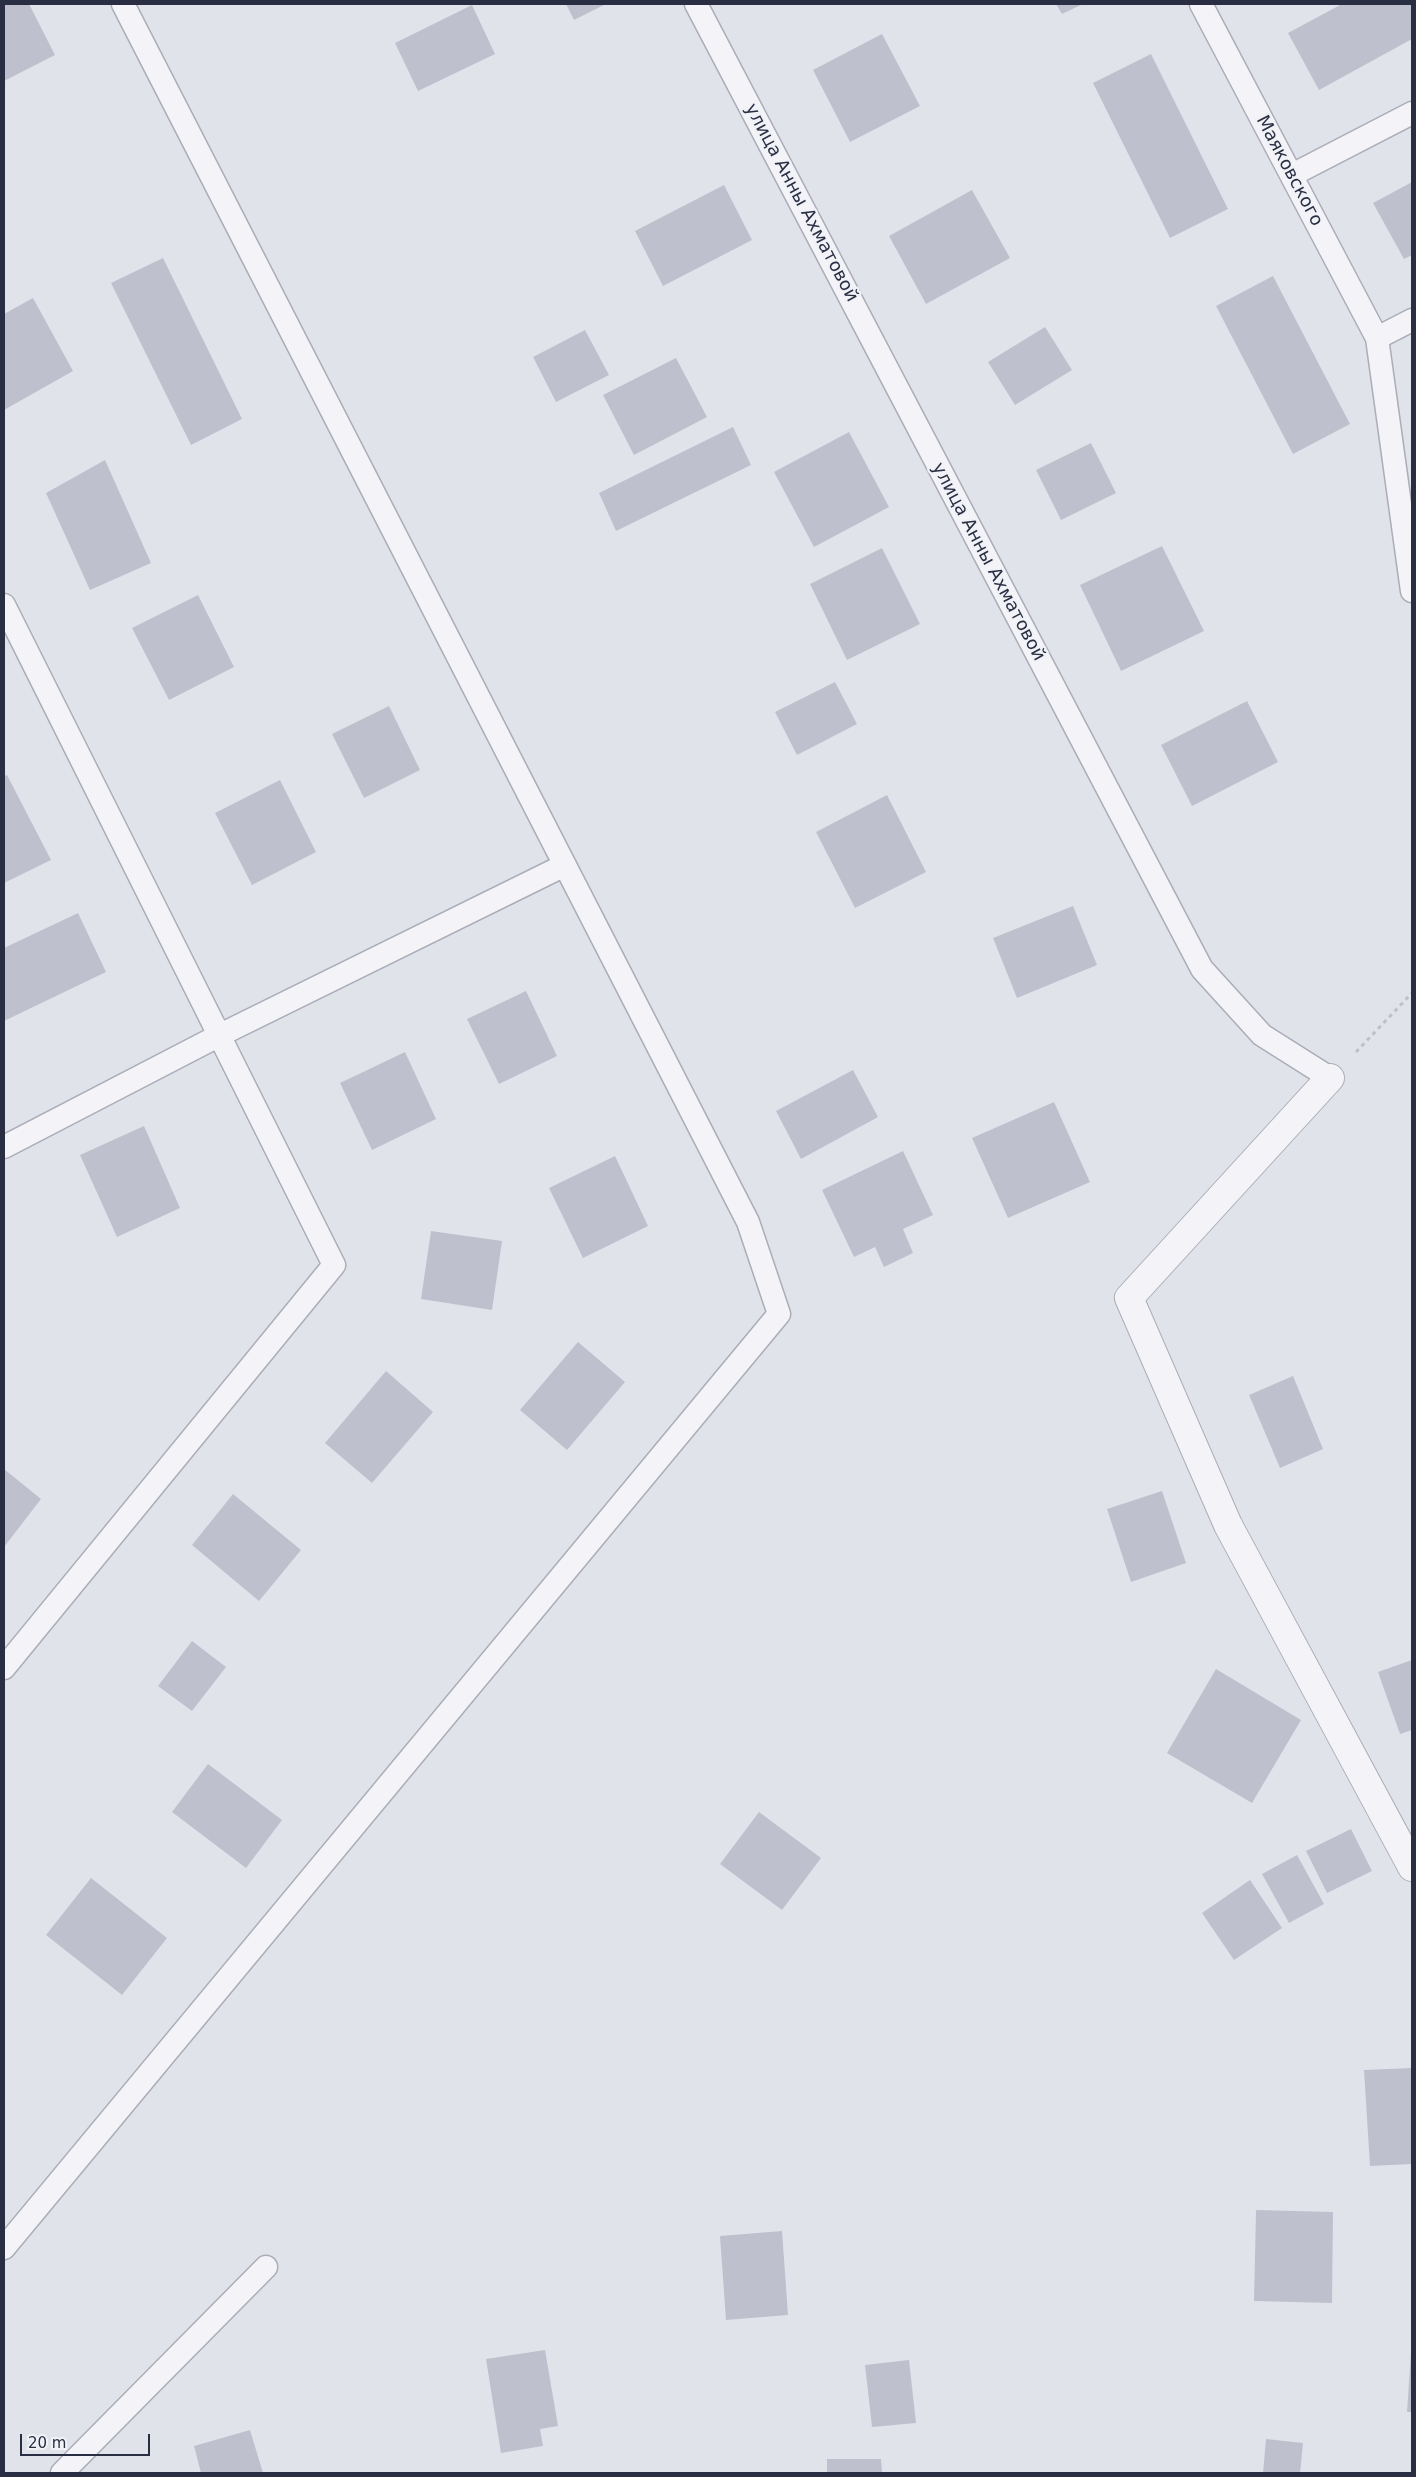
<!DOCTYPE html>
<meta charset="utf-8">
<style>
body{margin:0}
#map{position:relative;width:1416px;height:2477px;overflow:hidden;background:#e1e3ea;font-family:"DejaVu Sans",sans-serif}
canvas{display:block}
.frame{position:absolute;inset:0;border:5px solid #292e42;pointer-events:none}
.scale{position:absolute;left:20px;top:2434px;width:130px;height:22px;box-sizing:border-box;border:2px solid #292e42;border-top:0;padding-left:6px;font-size:15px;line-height:18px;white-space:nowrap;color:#292e42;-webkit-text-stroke:4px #f1f2f7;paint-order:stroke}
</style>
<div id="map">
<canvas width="1416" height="2477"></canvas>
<div class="frame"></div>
<div class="scale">20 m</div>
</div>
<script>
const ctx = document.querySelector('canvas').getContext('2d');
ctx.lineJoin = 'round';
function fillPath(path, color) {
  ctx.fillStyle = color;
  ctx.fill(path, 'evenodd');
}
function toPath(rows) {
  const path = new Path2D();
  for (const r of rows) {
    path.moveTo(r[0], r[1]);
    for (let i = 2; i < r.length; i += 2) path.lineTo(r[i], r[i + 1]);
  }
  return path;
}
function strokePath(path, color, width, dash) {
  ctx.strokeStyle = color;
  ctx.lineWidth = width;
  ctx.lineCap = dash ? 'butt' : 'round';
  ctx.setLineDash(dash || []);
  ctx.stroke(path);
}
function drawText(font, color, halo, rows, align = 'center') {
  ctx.font = font + ' "DejaVu Sans",sans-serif';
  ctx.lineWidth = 4.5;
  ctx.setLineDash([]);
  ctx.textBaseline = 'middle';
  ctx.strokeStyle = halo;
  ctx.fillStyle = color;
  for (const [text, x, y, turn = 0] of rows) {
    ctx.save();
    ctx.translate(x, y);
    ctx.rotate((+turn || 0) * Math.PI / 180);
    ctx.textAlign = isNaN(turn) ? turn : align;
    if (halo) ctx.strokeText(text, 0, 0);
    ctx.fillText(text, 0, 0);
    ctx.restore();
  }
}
fillPath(toPath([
 [4,4,29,4,55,55,4,81],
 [566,4,606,4,574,20],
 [1056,4,1083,4,1062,14],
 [1342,4,1412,4,1412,39,1319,90,1288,33],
 [472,5,495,54,418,91,395,43],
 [882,34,920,106,850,142,813,70],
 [1151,54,1228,209,1170,238,1093,83],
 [1412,182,1412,255,1404,259,1373,203],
 [724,185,752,240,663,286,635,231],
 [972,190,1010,258,926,304,889,236],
 [163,258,242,419,191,445,111,283],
 [1273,276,1350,424,1293,454,1216,306],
 [33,298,73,371,4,410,4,314],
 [1045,327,1072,370,1015,405,988,362],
 [585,330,609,375,556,402,533,357],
 [676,358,707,417,634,455,603,395],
 [733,427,751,465,616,531,599,493],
 [849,432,889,507,814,547,774,472],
 [1091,443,1116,493,1061,520,1036,470],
 [105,460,151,563,90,590,46,493],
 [1162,546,1204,631,1121,671,1080,585],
 [882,548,920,624,847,660,810,584],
 [198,595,234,667,169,700,132,628],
 [835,682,857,724,797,755,775,712],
 [1247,701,1278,762,1192,806,1161,745],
 [389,706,420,770,364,798,332,734],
 [7,775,51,860,4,883,4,776],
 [280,780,316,852,252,885,215,813],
 [887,795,926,872,855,908,816,832],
 [1073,906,1097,965,1017,998,993,938],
 [78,913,106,972,4,1021,4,948],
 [526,991,557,1056,499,1084,467,1019],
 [405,1052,436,1119,372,1150,340,1083],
 [853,1070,878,1117,801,1159,776,1111],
 [1054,1102,1090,1182,1008,1218,972,1138],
 [144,1126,180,1208,117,1237,80,1155],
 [903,1151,933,1215,903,1229,913,1253,884,1267,875,1247,854,1257,822,1190],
 [615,1156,648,1226,583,1258,549,1188],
 [431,1231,502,1241,492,1310,421,1299],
 [578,1342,625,1382,567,1450,520,1410],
 [386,1371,433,1412,372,1483,325,1443],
 [1293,1376,1323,1449,1280,1468,1249,1395],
 [4,1469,41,1499,4,1547],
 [1162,1491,1186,1563,1131,1582,1107,1509],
 [233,1494,301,1550,259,1601,192,1545],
 [192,1641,226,1667,192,1711,158,1686],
 [1412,1660,1412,1730,1400,1734,1378,1672],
 [1216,1669,1301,1720,1252,1803,1167,1753],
 [208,1764,282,1820,246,1868,172,1812],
 [759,1812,821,1858,782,1910,720,1864],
 [1351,1829,1372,1871,1327,1893,1306,1851],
 [1297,1855,1324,1904,1289,1923,1262,1874],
 [91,1878,167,1938,122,1995,46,1935],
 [1250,1880,1282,1928,1234,1960,1202,1913],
 [1412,2068,1412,2164,1370,2166,1364,2070],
 [1256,2210,1333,2212,1332,2303,1254,2301],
 [782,2231,788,2315,726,2320,720,2236],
 [545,2350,558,2426,540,2429,543,2446,501,2453,486,2359],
 [1411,2352,1412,2352,1412,2412,1407,2412],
 [909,2360,916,2423,872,2427,865,2365],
 [250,2430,263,2473,201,2473,194,2446],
 [1266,2439,1303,2443,1300,2473,1263,2473],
 [827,2459,881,2459,882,2473,827,2473]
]), '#bec1cd');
const service = toPath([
 [696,4,1202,969,1262,1035,1330,1078],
 [1201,4,1377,338,1412,591],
 [1292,175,1412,113],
 [1377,338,1412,320],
 [4,605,334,1265,4,1668],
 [4,1147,220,1035,565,865],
 [4,2248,779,1314,748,1222,123,4],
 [62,2473,266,2267]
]);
const minor = toPath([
 [1330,1078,1129,1298,1228,1525,1412,1867]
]);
strokePath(service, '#aaadb8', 25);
strokePath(minor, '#aaadb8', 30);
strokePath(toPath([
 [1356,1052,1412,993]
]), '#bfc1c9', 3, [4, 4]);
strokePath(service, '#f4f4f8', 22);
strokePath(minor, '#f4f4f8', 28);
drawText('18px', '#292e42', '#f1f2f7', [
 ["Маяковского",1289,171,62],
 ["улица Анны Ахматовой",801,203,62],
 ["улица Анны Ахматовой",988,562,62]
]);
</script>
